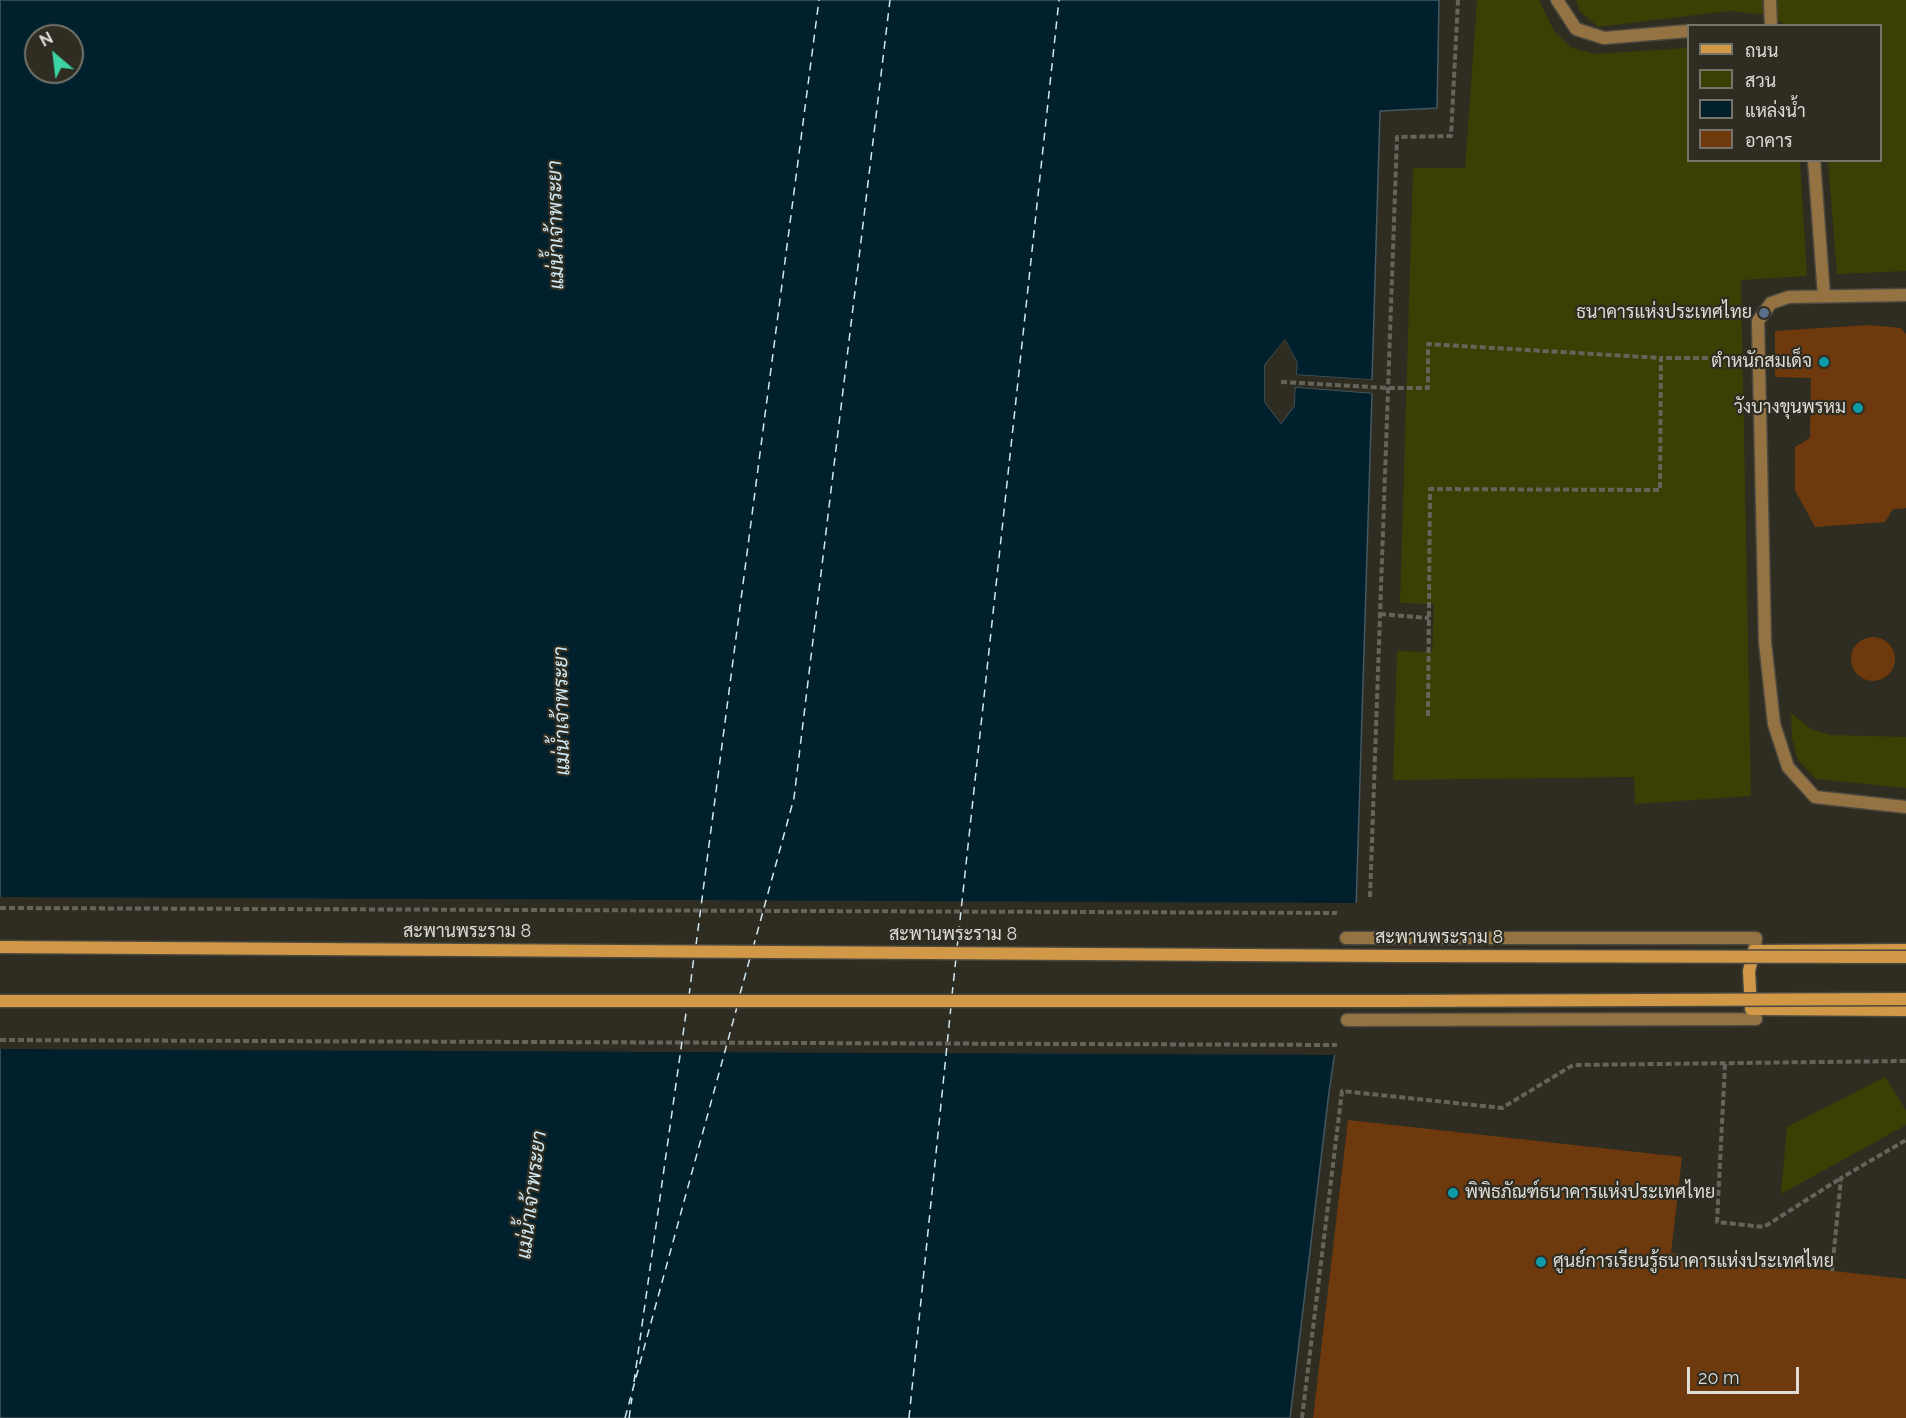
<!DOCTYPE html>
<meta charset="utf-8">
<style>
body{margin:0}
#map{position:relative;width:1906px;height:1418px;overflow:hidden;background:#2f2d22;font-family:Raleway,Sarabun,sans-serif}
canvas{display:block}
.legend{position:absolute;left:1687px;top:24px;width:195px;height:138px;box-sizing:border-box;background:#2f2d22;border:2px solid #75736a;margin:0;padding:8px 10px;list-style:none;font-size:18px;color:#dedcd6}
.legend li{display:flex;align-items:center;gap:12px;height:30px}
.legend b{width:30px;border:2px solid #75736a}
.north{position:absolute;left:24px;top:24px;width:60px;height:60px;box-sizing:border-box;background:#2f2d22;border:2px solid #75736a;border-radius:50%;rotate:332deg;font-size:16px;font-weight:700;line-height:24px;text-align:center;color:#dedcd6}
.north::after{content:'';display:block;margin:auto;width:21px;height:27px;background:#3cd4a4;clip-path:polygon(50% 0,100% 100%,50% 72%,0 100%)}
.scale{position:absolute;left:1687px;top:1367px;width:112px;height:27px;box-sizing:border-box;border:3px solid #dedcd6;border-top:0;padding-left:8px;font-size:18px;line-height:21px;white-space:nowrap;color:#dedcd6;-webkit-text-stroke:4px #2f2d22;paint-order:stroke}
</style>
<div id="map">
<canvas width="1906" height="1418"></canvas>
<ul class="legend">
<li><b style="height:8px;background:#d19847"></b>ถนน</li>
<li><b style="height:16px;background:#3b3f03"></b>สวน</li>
<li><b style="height:16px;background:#00202d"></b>แหล่งน้ำ</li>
<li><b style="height:16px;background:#6e390c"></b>อาคาร</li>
</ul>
<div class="north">N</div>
<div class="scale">20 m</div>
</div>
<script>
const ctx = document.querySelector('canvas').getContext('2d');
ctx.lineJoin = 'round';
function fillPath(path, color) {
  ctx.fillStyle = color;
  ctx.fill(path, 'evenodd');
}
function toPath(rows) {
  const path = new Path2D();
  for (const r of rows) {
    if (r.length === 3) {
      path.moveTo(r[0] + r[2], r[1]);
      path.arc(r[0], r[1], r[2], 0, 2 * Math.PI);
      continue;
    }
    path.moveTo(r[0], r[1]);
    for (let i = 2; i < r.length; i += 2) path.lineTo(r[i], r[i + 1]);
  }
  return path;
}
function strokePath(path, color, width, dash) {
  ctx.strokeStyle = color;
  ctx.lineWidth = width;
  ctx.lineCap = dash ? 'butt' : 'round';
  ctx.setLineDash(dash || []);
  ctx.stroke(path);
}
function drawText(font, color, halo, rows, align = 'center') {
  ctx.font = font + ' Raleway,Sarabun,sans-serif';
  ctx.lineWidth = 4.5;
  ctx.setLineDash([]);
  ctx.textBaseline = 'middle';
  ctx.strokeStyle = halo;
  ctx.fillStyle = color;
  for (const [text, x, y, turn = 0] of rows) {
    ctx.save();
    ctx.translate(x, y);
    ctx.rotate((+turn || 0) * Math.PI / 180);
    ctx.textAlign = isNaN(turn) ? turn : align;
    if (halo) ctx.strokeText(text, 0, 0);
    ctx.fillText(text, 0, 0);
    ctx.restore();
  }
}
fillPath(toPath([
 [1477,0,1539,0,1554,31,1572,48,1595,54,1688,48,1688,160,1800,161,1807,276,1741,280,1751,796,1635,804,1634,777,1393,780,1397,651,1432,652,1434,604,1400,603,1413,168,1465,168],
 [1576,0,1906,0,1906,271,1837,274,1828,161,1880,160,1880,26,1787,25,1760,14,1729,11,1598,27,1579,10],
 [1791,713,1811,729,1831,735,1906,737,1906,788,1816,779,1798,760,1792,739],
 [1885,1077,1906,1110,1906,1125,1781,1194,1787,1127]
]), '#3b3f03');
const water = toPath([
 [0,0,1439,0,1437,108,1380,111,1372,380,1296,375,1297,363,1285,340,1265,365,1265,402,1281,423,1294,406,1295,387,1372,393,1356,909,1329,1092,1290,1418,0,1418,0,0],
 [36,36,72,36,72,72,36,72,36,36]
]);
fillPath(water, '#00202d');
strokePath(water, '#435860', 1.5);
fillPath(toPath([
 [1285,339,1297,363,1296,375,1375,380,1372,383,1295,378,1293,375,1294,364,1284,345,1268,366,1268,401,1281,418,1291,405,1292,387,1294,384,1372,390,1375,393,1295,387,1294,406,1281,423,1265,402,1265,365],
 [0,897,1359,903,1337,1055,0,1049]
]), '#2f2d22');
strokePath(toPath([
 [696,945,819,0],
 [753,948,794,798,890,0],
 [957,948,1059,0],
 [740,994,750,958],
 [952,995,956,958],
 [689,996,694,956],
 [634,1382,687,1006],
 [625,1418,737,1007],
 [629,1418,632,1398],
 [909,1418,951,1006]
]), '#d0e8f3', 1.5, [8, 6]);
fillPath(toPath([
 [1869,325,1901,328,1906,334,1906,508,1893,509,1885,522,1815,527,1795,490,1795,447,1810,438,1811,378,1775,377,1775,331],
 [1873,659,22],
 [1348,1120,1682,1157,1671,1253,1906,1279,1906,1418,1313,1418]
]), '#6e390c');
const lane = toPath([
 [1557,0,1576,29,1604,38,1688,31],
 [1770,0,1771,26],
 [1814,160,1824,296],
 [1906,295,1789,297,1771,303,1758,321,1765,642,1774,724,1788,767,1815,797,1906,807]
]);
const street = toPath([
 [1346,938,1756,938,1754,951],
 [1347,1020,1756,1019,1751,1009]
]);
const secondary = toPath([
 [0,947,1393,956],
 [1906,950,1754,951,1749,971,1751,1009,1906,1010],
 [0,1001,1389,1001]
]);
strokePath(lane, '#4b493f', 15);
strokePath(street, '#4b493f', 15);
strokePath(secondary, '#4b493f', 15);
strokePath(toPath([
 [1281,382,1388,388,1428,388,1428,344,1661,358],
 [1380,614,1429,618],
 [1428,716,1430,489,1660,490,1661,358,1734,358],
 [1370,897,1397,137,1451,136,1458,0],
 [0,908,1337,913],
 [0,1040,1337,1045],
 [1725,1064,1717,1222,1764,1227,1841,1178],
 [1832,1271,1841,1178,1906,1140],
 [1302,1418,1342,1091,1502,1108,1573,1065,1906,1061]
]), '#66645a', 4, [6, 3]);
strokePath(lane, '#957242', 12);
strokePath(street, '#957242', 12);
strokePath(secondary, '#d19847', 12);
const secondaryBridge = toPath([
 [1393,956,1906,957],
 [1389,1001,1906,999]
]);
strokePath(secondaryBridge, '#4b493f', 15, []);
strokePath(secondaryBridge, '#d19847', 12);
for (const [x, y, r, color] of [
 [1764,313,6,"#5c6f8a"],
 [1824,362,6,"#0f9aa8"],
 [1858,408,6,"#0f9aa8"],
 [1453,1193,6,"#0f9aa8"],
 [1541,1262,6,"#0f9aa8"]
]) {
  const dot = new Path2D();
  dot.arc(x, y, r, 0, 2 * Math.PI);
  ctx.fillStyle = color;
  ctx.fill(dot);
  strokePath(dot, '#2f2d22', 2);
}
drawText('18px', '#dedcd6', '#2f2d22', [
 ["ธนาคารแห่งประเทศไทย",1752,313],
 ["ตำหนักสมเด็จ",1812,362],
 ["วังบางขุนพรหม",1846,408],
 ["พิพิธภัณฑ์ธนาคารแห่งประเทศไทย",1465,1193,"left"],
 ["ศูนย์การเรียนรู้ธนาคารแห่งประเทศไทย",1553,1262,"left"]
], 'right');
drawText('18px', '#dedcd6', '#2f2d22', [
 ["สะพานพระราม 8",467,932],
 ["สะพานพระราม 8",953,935],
 ["สะพานพระราม 8",1439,938]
]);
drawText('italic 20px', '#d0e8f3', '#2f2d22', [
 ["แม่น้ำเจ้าพระยา",556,225,-91],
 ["แม่น้ำเจ้าพระยา",562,711,-91],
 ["แม่น้ำเจ้าพระยา",532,1195,-83]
]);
</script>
